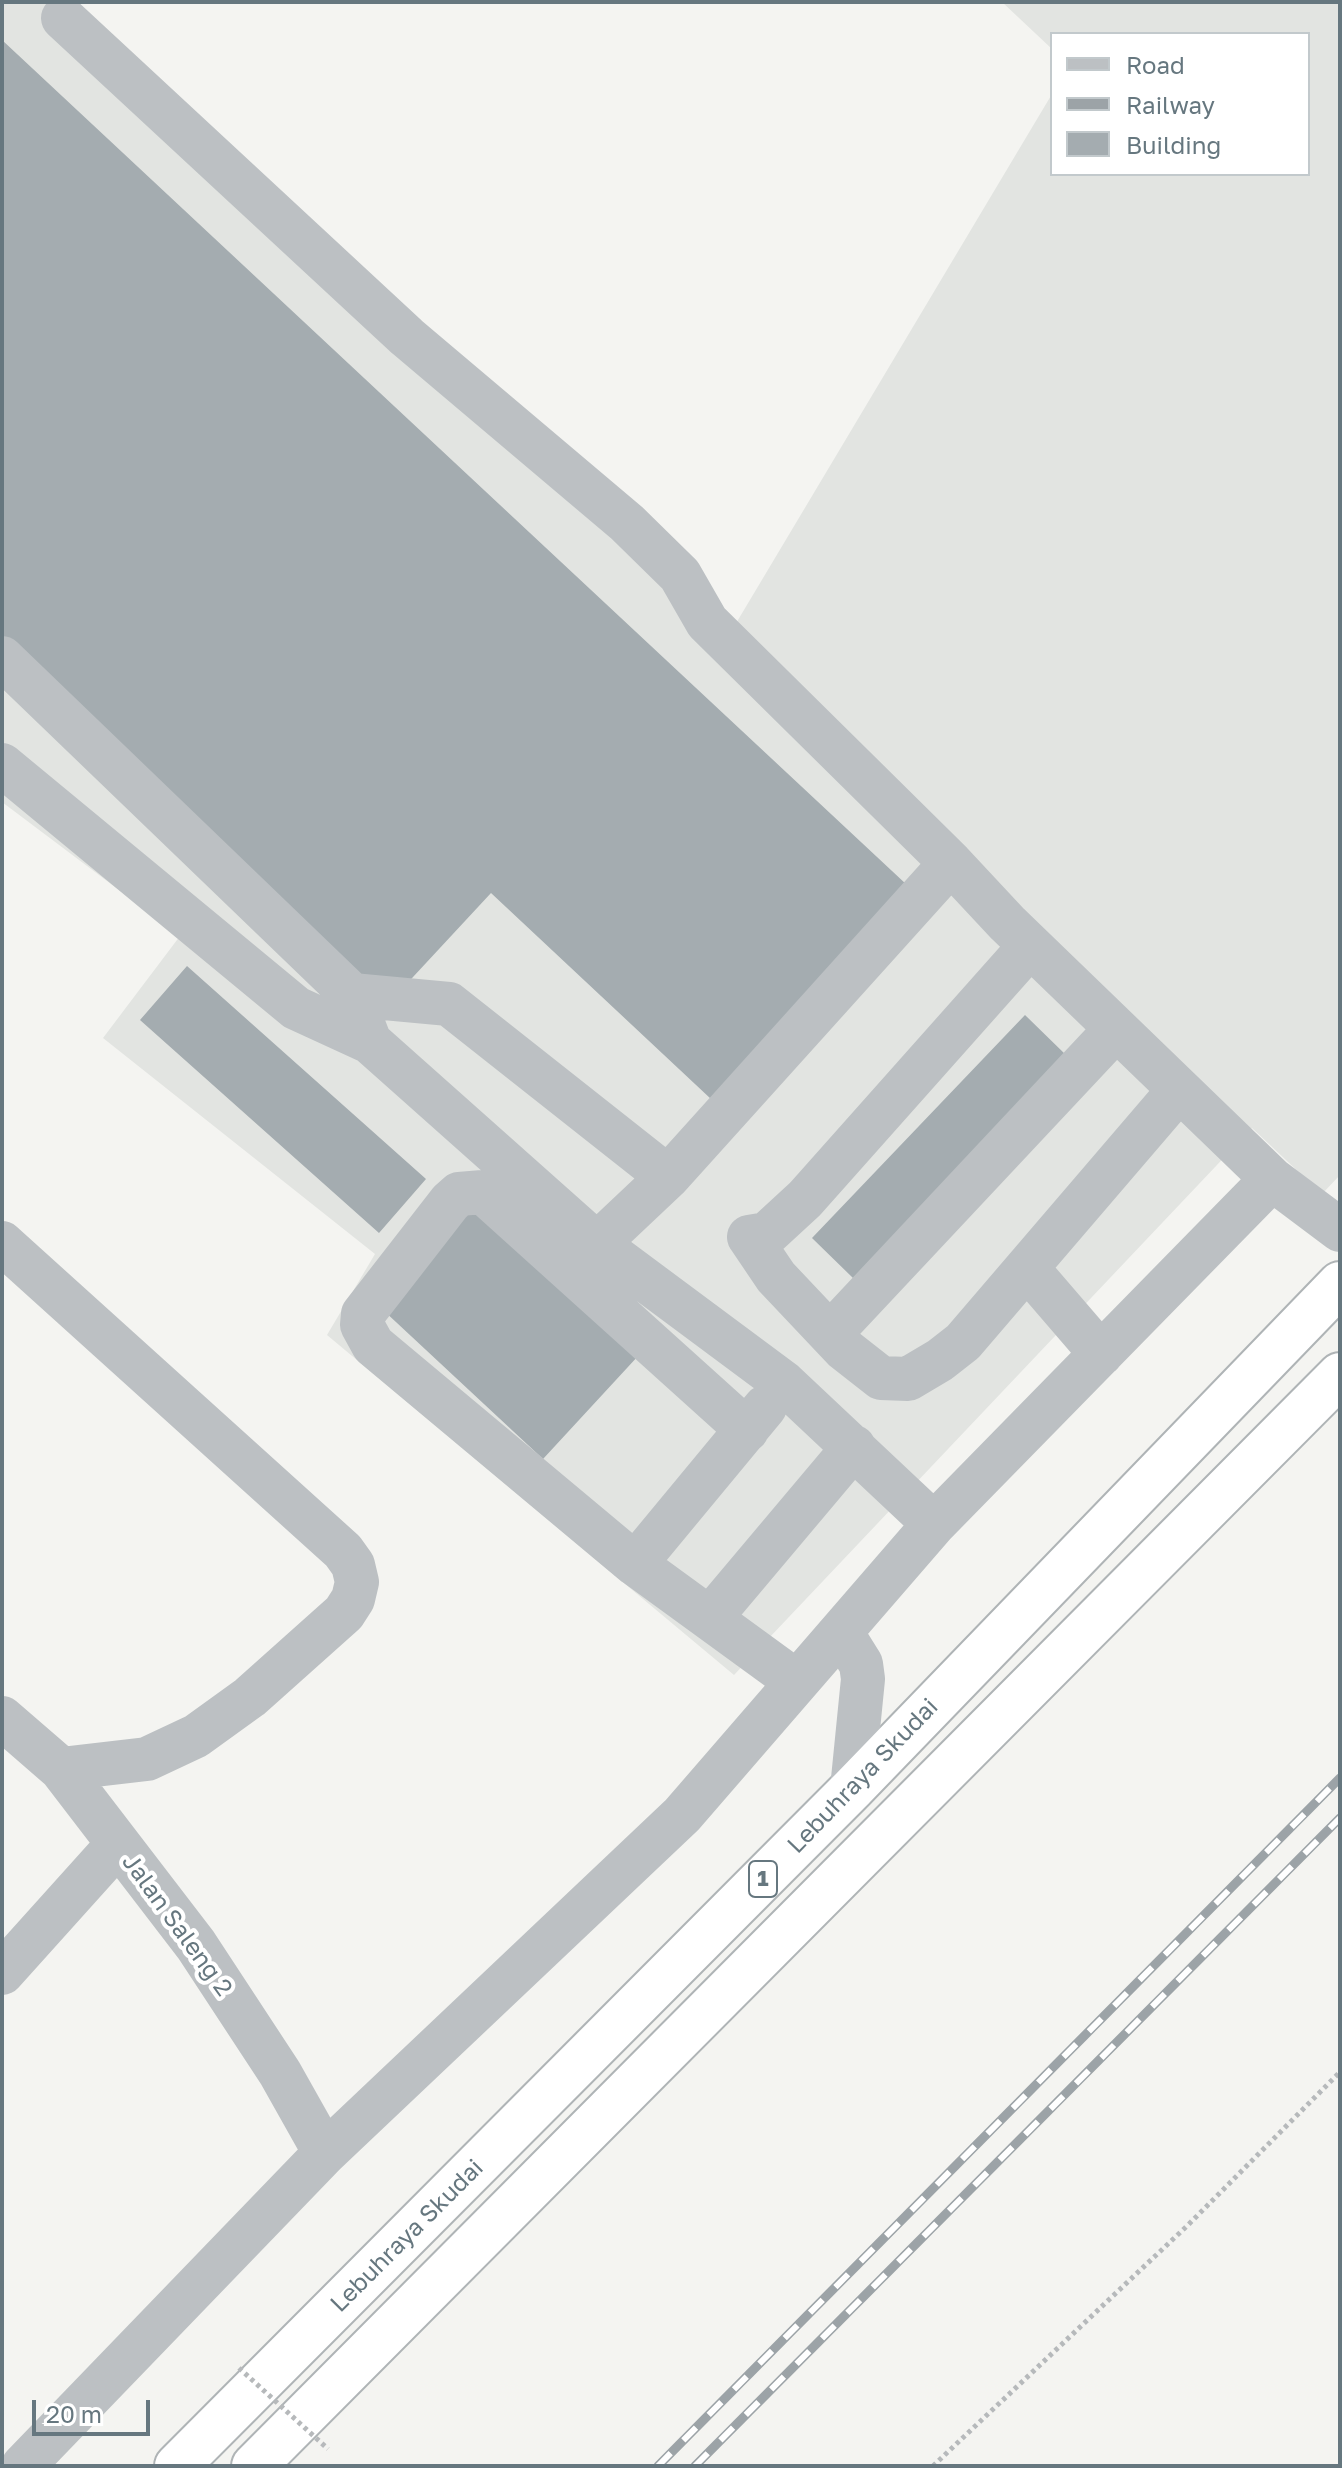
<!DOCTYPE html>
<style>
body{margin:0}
#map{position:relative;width:1342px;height:2468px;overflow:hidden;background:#f4f4f1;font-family:"Golos Text",sans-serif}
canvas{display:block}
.frame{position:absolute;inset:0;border:4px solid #66777f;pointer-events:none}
.legend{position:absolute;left:1050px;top:32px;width:260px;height:144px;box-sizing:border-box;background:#fff;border:2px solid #c2c9cc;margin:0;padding:10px 14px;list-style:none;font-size:24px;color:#66777f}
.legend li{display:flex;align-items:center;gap:16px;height:40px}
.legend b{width:40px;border:2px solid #c2c9cc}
.scale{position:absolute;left:32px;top:2400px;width:118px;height:36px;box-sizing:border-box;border:4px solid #66777f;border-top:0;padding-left:10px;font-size:24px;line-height:28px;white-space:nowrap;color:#66777f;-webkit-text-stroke:6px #fff;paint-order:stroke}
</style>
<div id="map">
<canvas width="1342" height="2468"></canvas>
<div class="frame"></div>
<ul class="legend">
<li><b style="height:10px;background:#bcc0c3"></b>Road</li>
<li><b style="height:10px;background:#9ca3a7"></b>Railway</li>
<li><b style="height:22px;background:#a4acb0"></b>Building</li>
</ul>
<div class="scale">20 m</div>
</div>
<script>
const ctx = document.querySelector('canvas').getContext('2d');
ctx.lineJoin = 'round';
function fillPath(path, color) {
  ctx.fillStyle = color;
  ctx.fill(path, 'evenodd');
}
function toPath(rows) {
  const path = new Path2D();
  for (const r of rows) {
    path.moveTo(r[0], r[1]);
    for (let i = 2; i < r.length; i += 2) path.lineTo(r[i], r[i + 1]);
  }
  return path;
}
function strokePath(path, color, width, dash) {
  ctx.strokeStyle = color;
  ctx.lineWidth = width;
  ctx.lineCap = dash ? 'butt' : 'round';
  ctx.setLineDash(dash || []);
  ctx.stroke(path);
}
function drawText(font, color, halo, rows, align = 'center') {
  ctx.font = font + ' "Golos Text",sans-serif';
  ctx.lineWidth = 8;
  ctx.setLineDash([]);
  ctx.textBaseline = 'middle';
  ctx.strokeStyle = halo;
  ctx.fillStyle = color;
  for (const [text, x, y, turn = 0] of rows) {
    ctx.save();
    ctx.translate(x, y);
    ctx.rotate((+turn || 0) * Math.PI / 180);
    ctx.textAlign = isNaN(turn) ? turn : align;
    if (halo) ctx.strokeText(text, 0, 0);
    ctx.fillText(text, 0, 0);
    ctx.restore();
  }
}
fillPath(toPath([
 [2,2,72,2,732,630,1052,94,1052,174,1308,174,1308,34,1052,34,1052,49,1002,2,1340,2,1340,1175,1322,1194,1252,1128,734,1675,327,1335,375,1254,103,1038,180,936,2,802]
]), '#e2e4e1');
fillPath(toPath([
 [2,40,907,885,711,1099,491,893,387,1005,2,646],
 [187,966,426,1179,379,1233,140,1020],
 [1025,1015,1067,1056,853,1278,812,1238],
 [477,1204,639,1355,543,1459,382,1309]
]), '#a4acb0');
const highway = toPath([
 [177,2466,852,1789,1340,1284],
 [254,2466,1340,1375]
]);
strokePath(highway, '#afb4b6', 48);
strokePath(toPath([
 [933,2466,1188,2225,1340,2072]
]), '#b6b9bb', 5, [4, 4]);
strokePath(toPath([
 [63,18,407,337,627,523,680,575,707,622,951,863,1007,923,1272,1179,1340,1230],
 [2,658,352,995,370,1042],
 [2,765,296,1008,370,1042,597,1244,784,1383,934,1524],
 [352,995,449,1004,668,1177],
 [749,1237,776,1277,844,1349,881,1378,908,1379,940,1360,963,1342,1179,1090],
 [749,1237,767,1234,805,1199,1030,946],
 [2,1243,343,1551,353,1565,357,1582,353,1599,344,1613,250,1697,196,1736,147,1759,61,1769],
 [597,1244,668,1177,951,863],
 [1027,1268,1101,1354],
 [830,1334,1116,1029],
 [747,1430,483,1192,459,1194,450,1202,363,1314,362,1325,373,1345,635,1564,797,1682],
 [635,1564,765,1407],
 [710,1618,854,1447],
 [841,1632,861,1664,863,1679,852,1789],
 [2,1718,61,1769,196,1945,280,2073,325,2153],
 [2,1973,118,1844],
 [23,2466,325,2153,682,1815,934,1524,1272,1179]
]), '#bcc0c3', 44);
strokePath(highway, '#fff', 44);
const rail = toPath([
 [658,2466,1340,1778],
 [695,2466,1340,1818]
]);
strokePath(rail, '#9ca3a7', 9);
strokePath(rail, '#fff', 6, [18]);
strokePath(toPath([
 [239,2368,328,2449]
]), '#b6b9bb', 5, [4, 4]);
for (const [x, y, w] of [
 [763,1879,28]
]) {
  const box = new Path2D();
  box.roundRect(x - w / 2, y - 18, w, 36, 6);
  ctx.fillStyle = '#fff';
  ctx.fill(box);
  strokePath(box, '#66777f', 2);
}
drawText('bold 22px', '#66777f', null, [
 ["1",763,1879]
]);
drawText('24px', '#66777f', '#fff', [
 ["Lebuhraya Skudai",863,1776,-46],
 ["Jalan Saleng 2",177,1925,54],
 ["Lebuhraya Skudai",407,2236,-45]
]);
</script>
